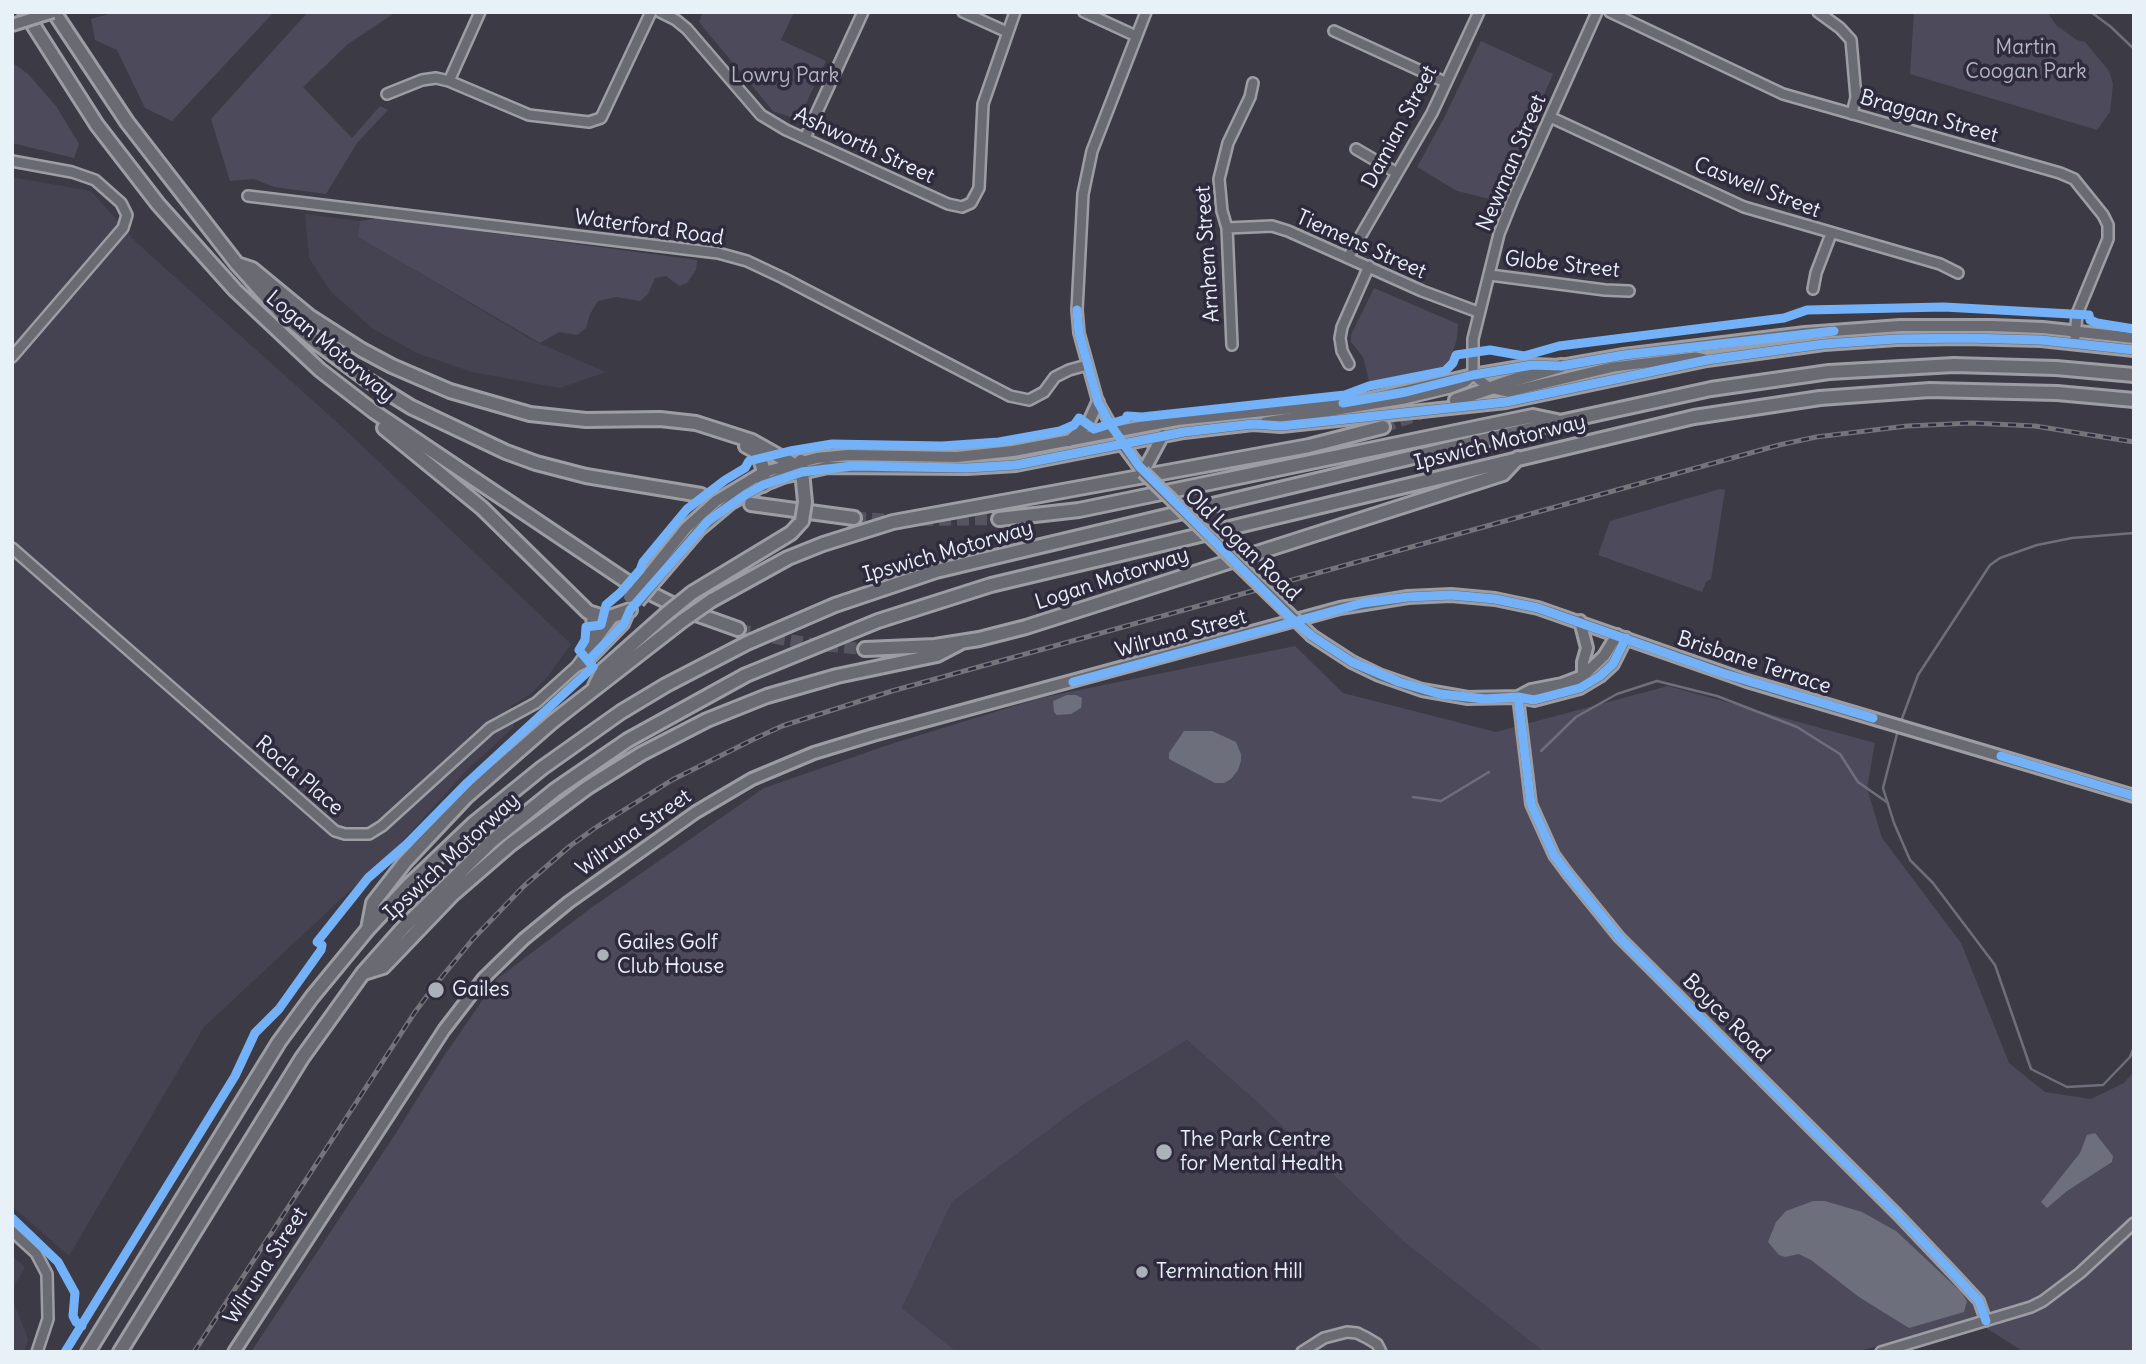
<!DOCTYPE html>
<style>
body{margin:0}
#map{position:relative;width:2146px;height:1364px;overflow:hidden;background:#3c3a44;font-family:Delius,sans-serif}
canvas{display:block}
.frame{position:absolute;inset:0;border:14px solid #e8f1f8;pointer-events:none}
</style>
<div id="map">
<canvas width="2146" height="1364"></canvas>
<div class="frame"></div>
</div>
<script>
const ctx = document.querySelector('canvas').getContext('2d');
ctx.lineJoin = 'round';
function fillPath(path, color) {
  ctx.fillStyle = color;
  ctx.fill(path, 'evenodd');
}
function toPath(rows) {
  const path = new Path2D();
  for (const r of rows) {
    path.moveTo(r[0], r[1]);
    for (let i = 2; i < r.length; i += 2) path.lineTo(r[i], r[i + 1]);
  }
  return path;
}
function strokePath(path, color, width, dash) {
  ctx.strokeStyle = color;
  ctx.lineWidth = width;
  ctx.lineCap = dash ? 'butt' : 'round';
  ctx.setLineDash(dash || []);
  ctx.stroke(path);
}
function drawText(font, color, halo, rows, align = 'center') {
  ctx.font = font + ' Delius,sans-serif';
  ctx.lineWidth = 7;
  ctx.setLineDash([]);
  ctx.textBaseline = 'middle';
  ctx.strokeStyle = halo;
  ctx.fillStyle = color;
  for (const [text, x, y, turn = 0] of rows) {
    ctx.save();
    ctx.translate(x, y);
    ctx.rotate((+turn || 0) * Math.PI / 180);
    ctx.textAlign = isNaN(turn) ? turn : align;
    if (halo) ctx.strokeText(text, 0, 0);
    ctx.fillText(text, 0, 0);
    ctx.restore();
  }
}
fillPath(toPath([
 [12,177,91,191,137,243,339,424,571,644,548,676,531,694,511,706,514,727,468,769,397,847,204,1027,69,1256,12,1206],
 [305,214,360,221,359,237,532,340,606,372,560,388,472,372,419,354,373,329,331,292,309,258],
 [1187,1040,1256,1101,1403,1241,1544,1352,957,1352,902,1308,952,1202,1085,1103],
 [12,1256,25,1267,12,1290],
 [12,1299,27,1335,28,1341,24,1352,12,1352]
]), '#454252');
fillPath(toPath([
 [116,12,274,12,172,121,145,108,117,50,95,40,91,19],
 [308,12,396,12,348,44,303,87,352,138,380,106,388,110,357,143,326,194,274,187,254,179,230,181,211,119],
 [703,12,794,12,781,40,826,61,801,114,790,117,773,111,699,22],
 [1914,12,2047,12,2057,26,2077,40,2085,42,2109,71,2113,84,2110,112,2097,130,1910,74],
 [1481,41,1553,74,1498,201,1457,191,1417,167,1444,118],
 [13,63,28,74,56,106,79,144,74,158,12,143],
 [379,218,697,260,696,270,687,283,679,286,666,276,655,278,648,294,640,301,616,297,598,301,590,314,586,328,577,335,559,332,540,343,358,237,360,221],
 [1374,288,1458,324,1457,339,1448,365,1439,369,1370,384,1363,357,1351,342,1351,335],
 [1720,489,1725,490,1711,579,1706,582,1702,592,1598,555,1610,521],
 [1295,646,1343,693,1496,732,1668,686,1875,743,1867,788,1882,838,1961,943,2009,1063,2045,1092,2091,1099,2124,1083,2134,1071,2134,1352,2024,1352,1972,1319,1856,1352,1544,1352,1403,1241,1256,1101,1187,1040,1085,1103,952,1202,902,1308,957,1352,251,1352,396,1133,442,1059,497,979,591,908,764,788,891,744,1040,698]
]), '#4d4b5b');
fillPath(toPath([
 [1067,695,1076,695,1082,698,1081,708,1071,714,1057,715,1054,712,1053,701],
 [1184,731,1212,731,1236,742,1241,754,1241,761,1238,770,1231,779,1224,783,1215,783,1169,759,1169,753],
 [2095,1133,2113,1156,2112,1162,2067,1191,2047,1208,2041,1202,2080,1153,2087,1135],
 [1813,1201,1825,1201,1862,1212,1896,1231,1961,1292,1967,1301,1964,1312,1909,1328,1859,1297,1811,1260,1799,1254,1785,1257,1779,1255,1768,1242,1776,1222,1786,1211]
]), '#6e6f7c');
strokePath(toPath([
 [2091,12,2111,27,2134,49],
 [1900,724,1918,675,1990,565,2000,558,2037,545,2072,538,2134,533],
 [1898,730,1883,788,1894,823,1910,860,1933,883,1995,965,2031,1069,2067,1087,2103,1085,2130,1057,2134,1047],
 [1541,751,1576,717,1617,694,1657,681,1717,696,1797,727,1840,754,1858,782,1888,803],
 [1413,797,1441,801,1489,772]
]), '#6e6f7c', 2.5);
strokePath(toPath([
 [1383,427,1426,412],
 [854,518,896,520],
 [921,520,999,519],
 [738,629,769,637,820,645,865,649]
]), '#56555f', 12, [12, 6]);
const minor = toPath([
 [660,12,676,20,687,29,761,115,786,130,948,204,962,207,971,203,979,188,983,104,1015,12],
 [963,12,1007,32],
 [1084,12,1136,36],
 [1610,12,1783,94,2060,173,2074,179,2103,215,2108,225,2108,239,2077,314,2075,338],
 [1818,12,1840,28,1851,40,1856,97,1852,114],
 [1334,31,1445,82],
 [449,81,480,12],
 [387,94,422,80,436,78,449,81,529,115,589,122,601,118,651,12],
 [1550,117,1744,207,1940,264,1958,273],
 [805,138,863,12],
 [1356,149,1397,173],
 [12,161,72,172,95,180,121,203,127,215,123,228,12,357],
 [248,196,718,253,747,261,783,278,1010,396,1029,400,1044,392,1055,377,1069,370,1087,365],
 [1227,228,1272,226,1288,231,1422,291,1478,312],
 [1349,256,1432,113,1479,12],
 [1490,275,1605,290,1629,291],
 [1813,289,1816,273,1831,234],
 [1232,345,1227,228,1222,211,1219,179,1228,143,1250,97,1253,83],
 [1349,364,1342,351,1340,338,1342,327,1369,266],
 [1473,375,1473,339,1499,234,1513,199,1597,12],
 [1473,375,1490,388,1508,392,1613,367,1695,357,1705,359],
 [1265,422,1404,399,1450,388,1465,382,1472,376],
 [1115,432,1098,402,1079,333,1077,310,1083,194,1092,151,1146,12],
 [12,548,335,831,345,834,369,834,382,826,490,728,536,703,576,667,588,661,624,624,630,610],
 [577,666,613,617],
 [1518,697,1531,804,1554,855,1568,874,1619,937,1897,1214,1954,1274,1979,1301,1986,1321],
 [12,1231,36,1253,47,1274,48,1319,37,1352],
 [1302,1352,1324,1338,1347,1332,1357,1333,1367,1338,1377,1344,1381,1352],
 [1881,1352,2031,1307,2043,1301,2080,1273,2134,1223]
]);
const major = toPath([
 [1069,441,1088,424,1098,402],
 [1120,441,1143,472],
 [1143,472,1163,435],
 [649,574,686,528,716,501,764,472,817,458,848,455,957,457,1013,451,1177,420,1361,401,1473,375,1532,365,1561,366,1624,355,1805,333,1900,326,1992,326,2043,328,2134,338],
 [658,578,699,530,731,503,763,485,783,477,828,467,967,468,1016,465,1184,432,1253,424,1281,426,1506,402,1707,360,1824,344,1896,339,1965,338,2041,340,2134,350],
 [1580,621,1587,648,1583,662,1583,676],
 [1312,636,1352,662,1379,675,1422,690,1468,698,1518,697,1534,700,1580,688,1600,676,1613,664,1626,638],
 [1518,697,1531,690,1562,684,1583,676,1604,656,1617,635],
 [234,1352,444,1030,484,978,524,939,569,902,696,812,752,779,814,753,873,735,1340,608,1408,597,1451,595,1495,599,1538,608,1747,681,2134,796]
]);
const highway = toPath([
 [25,12,97,125,158,204,235,290,320,370,373,411,626,581,682,609,738,629],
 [54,12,127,122,237,264,281,313,317,343,366,379,411,407,506,452,536,463,586,476,701,495],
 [237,264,252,269,309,316,362,350,392,366,450,391,530,414,586,420,660,419,696,423,752,441,791,463],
 [1456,400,1514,380,1561,366],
 [384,428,482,508,588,612,607,618,630,610],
 [746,446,755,451,760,458,764,472,763,485],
 [801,461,805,502],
 [751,504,854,518],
 [999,519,1079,510,1533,416,1557,421],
 [692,593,791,533,802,521],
 [712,600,788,558,823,544,893,522,1309,446,1383,427],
 [593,615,595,642],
 [865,649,935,646,979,639,1026,627,1503,474,1518,458],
 [595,686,603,670,666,614],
 [368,929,373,903,405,862,466,797,552,722,682,621],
 [364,973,383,967,452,895,511,844,588,787,641,754,707,720,767,696,837,676,937,655,960,643],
 [88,1352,279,1042,312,997,368,929,408,886,473,824,542,768,621,712,666,685,747,643,835,605,936,571,1560,422,1711,389,1829,372,1954,365,2056,368,2134,375],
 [120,1352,302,1058,363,973,403,928,492,841,555,790,628,740,746,675,878,621,991,585,1694,417,1820,398,1930,390,2057,393,2134,400]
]);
strokePath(minor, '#9d9ea4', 14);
strokePath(major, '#9d9ea4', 16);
strokePath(highway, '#9d9ea4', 18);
strokePath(minor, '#6a6b72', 9);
strokePath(major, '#6a6b72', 10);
strokePath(highway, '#6a6b72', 12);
const rail = toPath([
 [194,1352,415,1012,436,984,473,939,524,886,570,846,595,828,672,780,752,740,782,726,892,691,1779,445,1816,437,1907,426,1972,423,2035,426,2134,442]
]);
strokePath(rail, '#74747a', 5);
strokePath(rail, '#2f2a3d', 2.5, [8]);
const majorBridge = toPath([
 [12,25,53,12],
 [1143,472,1312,636],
 [629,597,649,574],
 [638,602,658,578]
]);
const highwayBridge = toPath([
 [802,521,805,502],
 [666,614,692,593],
 [682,621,712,600]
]);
strokePath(majorBridge, '#9d9ea4', 16, []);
strokePath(highwayBridge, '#9d9ea4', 18, []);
strokePath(majorBridge, '#6a6b72', 10);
strokePath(highwayBridge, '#6a6b72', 12);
strokePath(toPath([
 [1077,310,1079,333,1098,402,1110,424,1139,466,1291,618,1312,636,1352,662,1399,682,1440,694,1485,699,1518,697,1534,700,1580,688,1600,676,1613,664,1626,638],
 [1343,403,1406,392,1473,375,1532,365,1561,366,1624,355,1834,331],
 [588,661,624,624,630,610,708,521,745,495,763,485,802,472,853,466,967,468,1016,465,1184,432,1253,424,1281,426,1506,402,1707,360,1824,344,1896,339,1965,338,2041,340,2134,350],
 [1073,682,1363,603,1408,597,1451,595,1495,599,1538,608,1722,673,1873,718],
 [1518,697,1531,804,1554,855,1568,874,1619,937,1897,1214,1954,1274,1979,1301,1986,1321],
 [2001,756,2134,796],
 [12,1218,58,1262,75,1293,73,1316,76,1322,82,1326],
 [65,1352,235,1076,255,1033,279,1009,321,950,322,945,317,942,368,878,407,844,467,783,593,667,579,650,585,640,586,627,601,625,606,605,620,593,640,570,643,562,687,509,725,480,745,468,749,461,790,451,832,444,942,446,999,442,1060,431,1074,425,1079,418,1094,429,1126,419,1127,416,1142,417,1345,395,1369,386,1445,371,1453,363,1456,355,1490,350,1524,356,1559,346,1784,318,1807,310,1944,307,2089,315,2090,320,2097,323,2134,329]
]), '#73b2f8', 9);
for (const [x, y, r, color] of [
 [603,955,7,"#acb1b9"],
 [436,990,9,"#acb1b9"],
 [1164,1152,9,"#acb1b9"],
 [1142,1272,7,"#acb1b9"]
]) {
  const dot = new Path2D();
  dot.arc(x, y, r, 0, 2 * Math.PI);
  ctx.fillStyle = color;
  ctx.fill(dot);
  strokePath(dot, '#2f2a3d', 2.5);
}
drawText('21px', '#b3b8c2', '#2f2a3d', [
 ["Martin",2026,48],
 ["Coogan Park",2026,72],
 ["Lowry Park",785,76]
]);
drawText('21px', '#e8f1f8', '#2f2a3d', [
 ["Braggan Street",1929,117,16],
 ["Damian Street",1400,127,-62],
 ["Ashworth Street",864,146,25],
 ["Newman Street",1512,163,-67],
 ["Caswell Street",1757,188,21],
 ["Waterford Road",649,228,8],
 ["Tiemens Street",1361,245,24],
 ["Arnhem Street",1208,254,-94],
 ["Globe Street",1562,265,6],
 ["Logan Motorway",330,347,40],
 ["Ipswich Motorway",1500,443,-14],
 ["Old Logan Road",1242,545,44],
 ["Ipswich Motorway",948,552,-16],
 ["Logan Motorway",1112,579,-18],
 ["Wilruna Street",1181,634,-15],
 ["Brisbane Terrace",1754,663,18],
 ["Rocla Place",299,776,41],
 ["Wilruna Street",634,833,-35],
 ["Ipswich Motorway",452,857,-43],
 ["Boyce Road",1726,1018,45],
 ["Wilruna Street",266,1266,-57]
]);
drawText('21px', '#e8f1f8', '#2f2a3d', [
 ["Gailes Golf",617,943],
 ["Club House",617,967],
 ["Gailes",452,990],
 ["The Park Centre",1180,1140],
 ["for Mental Health",1180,1164],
 ["Termination Hill",1156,1272]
], 'left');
</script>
